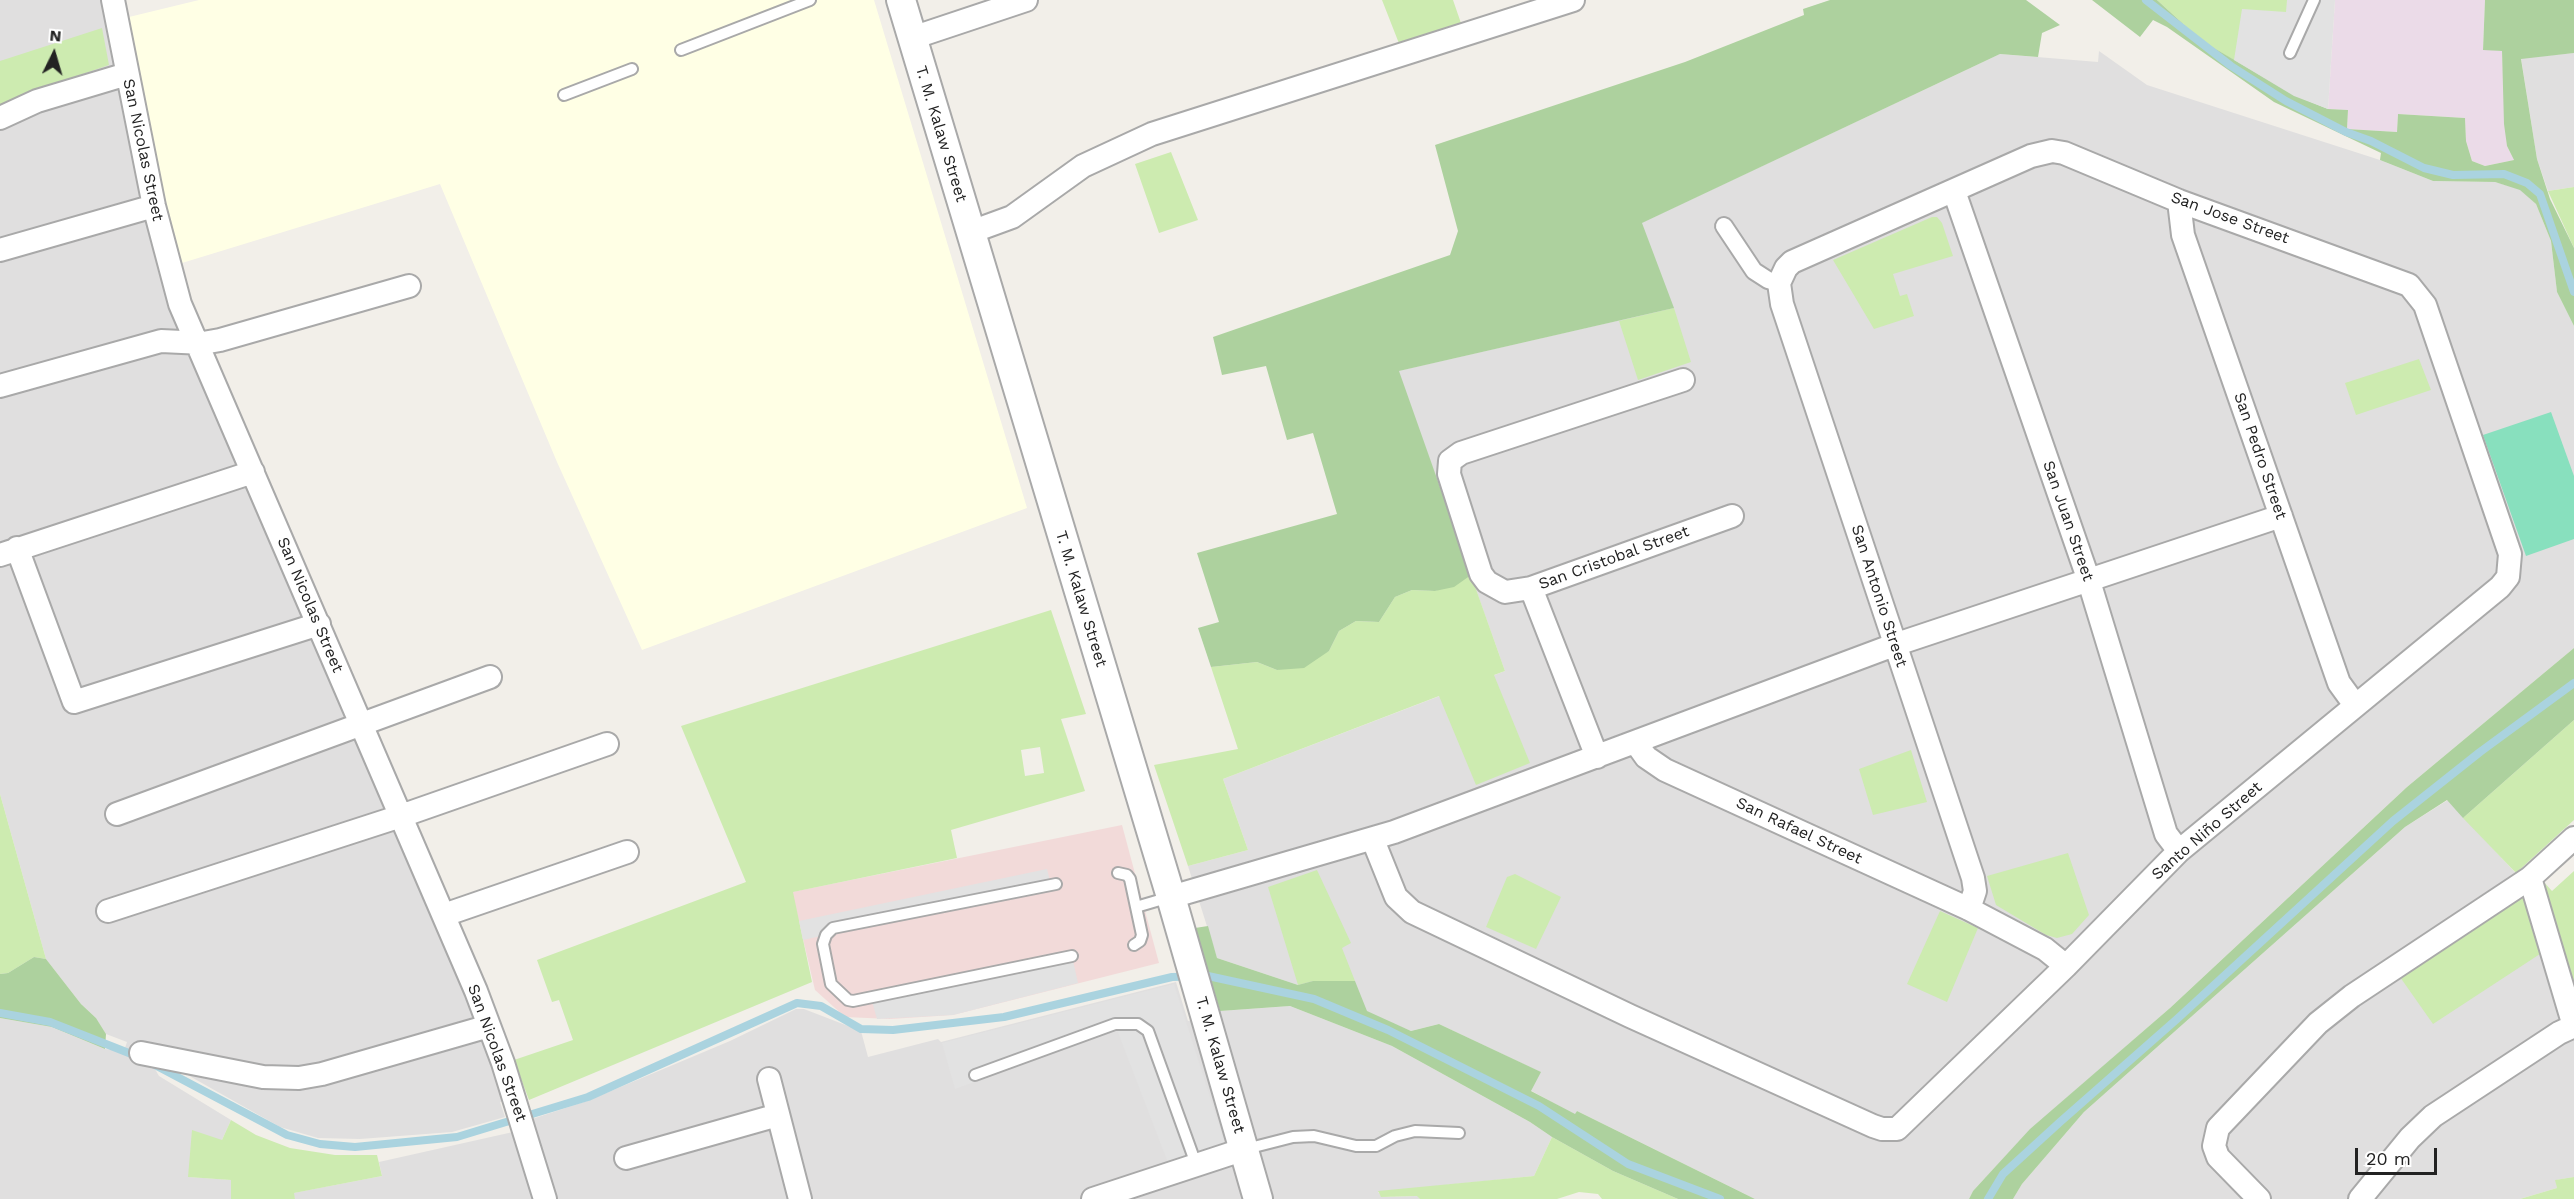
<!DOCTYPE html>
<meta charset="utf-8">
<style>
body{margin:0}
#map{position:relative;width:2574px;height:1199px;overflow:hidden;background:#f2efe9;font-family:"Work Sans",sans-serif}
canvas{display:block}
.north{position:absolute;left:24px;top:24px;width:60px;height:60px;-webkit-text-stroke:4px #fff;paint-order:stroke;rotate:5deg;font-size:16px;font-weight:700;line-height:24px;text-align:center;color:#222}
.north::after{content:'';display:block;margin:auto;width:21px;height:27px;background:#222;clip-path:polygon(50% 0,100% 100%,50% 72%,0 100%)}
.scale{position:absolute;left:2355px;top:1148px;width:82px;height:27px;box-sizing:border-box;border:3px solid #222;border-top:0;padding-left:8px;font-size:18px;line-height:21px;white-space:nowrap;color:#222;-webkit-text-stroke:4px #fff;paint-order:stroke}
</style>
<div id="map">
<canvas width="2574" height="1199"></canvas>
<div class="north">N</div>
<div class="scale">20 m</div>
</div>
<script>
const ctx = document.querySelector('canvas').getContext('2d');
ctx.lineJoin = 'round';
function fillPath(path, color) {
  ctx.fillStyle = color;
  ctx.fill(path, 'evenodd');
}
function toPath(rows) {
  const path = new Path2D();
  for (const r of rows) {
    path.moveTo(r[0], r[1]);
    for (let i = 2; i < r.length; i += 2) path.lineTo(r[i], r[i + 1]);
  }
  return path;
}
function strokePath(path, color, width, dash) {
  ctx.strokeStyle = color;
  ctx.lineWidth = width;
  ctx.lineCap = dash ? 'butt' : 'round';
  ctx.setLineDash(dash || []);
  ctx.stroke(path);
}
function drawText(font, color, halo, rows, align = 'center') {
  ctx.font = font + ' "Work Sans",sans-serif';
  ctx.lineWidth = 5;
  ctx.setLineDash([]);
  ctx.textBaseline = 'middle';
  ctx.strokeStyle = halo;
  ctx.fillStyle = color;
  for (const [text, x, y, turn = 0] of rows) {
    ctx.save();
    ctx.translate(x, y);
    ctx.rotate((+turn || 0) * Math.PI / 180);
    ctx.textAlign = isNaN(turn) ? turn : align;
    if (halo) ctx.strokeText(text, 0, 0);
    ctx.fillText(text, 0, 0);
    ctx.restore();
  }
}
fillPath(toPath([
 [0,0,110,0,124,73,0,115],
 [2099,51,2147,85,2380,160,2433,181,2495,182,2520,189,2536,204,2551,241,2557,292,2574,326,2574,648,2407,787,2170,1008,2031,1129,1973,1191,1969,1199,1755,1199,1577,1111,1575,1115,1530,1090,1540,1072,1439,1024,1411,1031,1298,985,1217,958,1188,866,1248,850,1223,779,1505,671,1398,371,1673,308,1641,223,2000,54,2098,62],
 [2574,53,2574,187,2548,191,2537,159,2521,58],
 [124,78,153,212,250,471,15,548,74,704,319,625,511,1098,500,1102,505,1117,452,1132,360,1139,318,1138,280,1127,161,1060,152,1064,159,1076,231,1120,222,1140,189,1177,232,1180,231,1199,0,1199,0,1018,52,1027,105,1049,124,1051,127,1042,106,1034,96,1018,81,1004,46,959,0,794,0,121],
 [252,473,318,624,75,702,17,549],
 [2448,800,2523,881,2352,996,2214,1134,2258,1199,2013,1199,2022,1184,2084,1112,2405,827],
 [2529,879,2572,1026,2451,1102,2359,1199,2260,1199,2215,1143,2309,1032],
 [1176,982,1188,1021,1220,1011,1290,1006,1392,1046,1530,1122,1552,1137,1534,1176,1378,1192,1382,1197,1418,1196,1420,1199,295,1199,293,1193,382,1176,379,1162,513,1132,532,1119,587,1101,730,1041,796,1009,804,1009,861,1031,868,1057,938,1039,941,1042],
 [2574,1029,2574,1177,2556,1180,2557,1188,2520,1199,2361,1199,2411,1138]
]), '#e0dfdf');
fillPath(toPath([
 [1122,825,1159,963,953,1015,890,1019,845,1017,815,990,792,892]
]), '#f2dad9');
fillPath(toPath([
 [2335,0,2485,0,2483,49,2502,51,2507,146,2514,160,2485,166,2472,161,2466,141,2465,118,2398,114,2397,132,2347,129,2348,110,2328,109]
]), '#ebdbe8');
fillPath(toPath([
 [199,0,874,0,1027,508,642,650,557,462,440,184,182,263,160,178,129,17]
]), '#ffffe5');
fillPath(toPath([
 [1382,0,1453,0,1463,29,1400,46],
 [2157,0,2334,0,2294,96,2202,41],
 [102,28,109,65,39,89,0,109,0,61],
 [1171,152,1198,220,1159,233,1135,164],
 [2574,187,2574,248,2548,191],
 [1932,217,1937,217,1942,223,1953,256,1893,274,1900,296,1907,294,1914,316,1874,329,1833,260],
 [1674,308,1691,362,1638,380,1619,321],
 [2419,359,2431,390,2356,415,2345,383],
 [1471,575,1505,671,1494,675,1530,763,1476,785,1439,696,1223,779,1248,850,1188,866,1154,765,1238,749,1211,667,1257,662,1277,670,1329,651,1339,631,1356,621,1379,622,1395,597,1412,590,1435,591],
 [1051,610,1086,714,1061,719,1085,791,951,830,957,858,793,892,812,982,529,1100,514,1060,573,1040,559,1000,552,1002,537,960,746,882,681,726],
 [1040,747,1044,773,1025,776,1021,750],
 [2574,720,2574,820,2516,873,2463,818],
 [1911,750,1927,802,1873,815,1859,769],
 [0,794,46,959,34,957,8,973,0,974],
 [2068,853,2089,915,2072,934,2057,938,2046,935,1996,905,1987,876],
 [1317,870,1351,943,1342,948,1355,981,1313,981,1298,985,1268,887],
 [2574,871,2574,987,2542,880,2552,891],
 [1515,874,1561,897,1536,949,1486,927,1507,877],
 [2519,895,2528,898,2531,903,2540,954,2433,1024,2400,977],
 [1940,911,1978,928,1947,1002,1907,984],
 [231,1120,256,1135,290,1148,335,1155,377,1155,382,1176,294,1193,295,1199,231,1199,231,1180,188,1177,192,1130,222,1140],
 [1552,1137,1613,1171,1678,1199,1602,1199,1598,1194,1579,1192,1557,1199,1420,1199,1417,1196,1381,1197,1378,1191,1534,1176],
 [2574,1177,2574,1199,2520,1199,2557,1188,2555,1180]
]), '#cdebb0');
fillPath(toPath([
 [1830,0,2026,0,2060,25,2042,33,2038,57,2000,54,1642,223,1674,308,1399,371,1471,575,1454,587,1435,591,1412,590,1395,597,1379,622,1356,621,1339,631,1329,651,1304,668,1277,670,1257,662,1211,667,1198,628,1219,622,1197,553,1337,514,1313,433,1287,440,1266,366,1222,375,1213,337,1450,255,1458,231,1435,145,1685,62,1804,15,1803,9],
 [2092,0,2157,0,2202,41,2294,95,2328,109,2348,110,2347,129,2397,132,2398,114,2465,118,2466,141,2472,161,2485,166,2514,160,2507,146,2504,124,2502,51,2483,50,2485,0,2574,0,2574,53,2521,59,2537,159,2550,199,2574,248,2574,326,2557,292,2551,241,2536,204,2520,190,2495,182,2433,181,2380,160,2381,153,2274,102,2167,27,2153,20,2140,37],
 [2574,648,2574,720,2463,818,2447,800,2405,827,2084,1112,2022,1184,2013,1199,1969,1199,1973,1191,2030,1129,2170,1008,2407,787],
 [1208,926,1217,958,1298,985,1313,981,1355,981,1367,1011,1411,1031,1439,1024,1541,1072,1531,1091,1575,1114,1577,1111,1755,1199,1678,1199,1613,1171,1552,1137,1530,1122,1392,1046,1290,1006,1220,1011,1195,928],
 [34,957,46,959,81,1004,96,1018,106,1034,105,1049,52,1027,0,1018,0,974,8,973]
]), '#add19e');
fillPath(toPath([
 [2551,412,2574,476,2574,539,2526,556,2483,435]
]), '#88e0be');
fillPath(toPath([
 [2287,0,2335,0,2328,109,2294,96,2234,60,2242,9,2286,12],
 [1047,869,1051,885,803,940,799,921],
 [1072,956,1078,983,953,1015,877,1019,871,998],
 [1174,984,1226,1147,1170,1168,1117,1030,955,1089,942,1043]
]), '#e2e2e2');
strokePath(toPath([
 [2146,0,2231,66,2286,101,2346,132,2371,141,2424,168,2453,175,2504,174,2527,183,2540,194,2574,292],
 [0,1013,50,1022,139,1057],
 [153,1064,287,1135,320,1144,355,1147,457,1137,588,1097,797,1003,821,1006,861,1029,893,1030,1004,1017,1172,977,1208,976,1314,999,1388,1030,1539,1106,1628,1164,1720,1199],
 [1988,1199,2003,1174,2060,1122,2177,1019,2393,821,2480,752,2574,683]
]), '#aad3df', 8);
const service = toPath([
 [681,50,810,0],
 [2290,53,2314,0],
 [564,95,632,69],
 [1118,873,1127,875,1130,879,1142,935,1140,941,1134,945],
 [1056,884,833,928,826,935,823,944,831,984,848,1000,853,1001,1072,956],
 [1136,907,1170,897],
 [975,1075,1115,1024,1138,1024,1148,1031,1196,1164],
 [1246,1149,1293,1137,1314,1136,1356,1146,1376,1146,1395,1136,1415,1131,1459,1133]
]);
const pedestrian = toPath([
 [1724,226,1754,271,1768,280,1779,283]
]);
const minor = toPath([
 [113,0,154,206,180,304,476,991,503,1063,545,1199],
 [912,38,1026,0],
 [0,118,37,101,127,74],
 [1954,191,2088,578,2166,834,2179,851],
 [2179,201,2183,235,2339,683,2355,705],
 [971,232,1012,217,1083,166,1152,134,1573,0],
 [0,250,154,206],
 [0,386,161,341,203,343,220,340,409,286],
 [17,548,74,702,319,624],
 [0,555,253,472],
 [1531,588,1505,592,1487,582,1481,574,1449,474,1450,461,1461,453,1683,380],
 [1636,743,1646,757,1665,770,1969,909,2045,949,2066,966],
 [1597,757,1531,588,1732,516],
 [117,814,490,677],
 [1373,840,1396,897,1412,912,1630,1016,1873,1126,1882,1129,1897,1129,2066,966,2179,851,2500,587,2508,577,2510,554,2425,305,2409,285,2179,201,2064,153,2052,151,2031,156,1792,262,1786,268,1779,283,1782,304,1973,878,1975,891,1969,909],
 [2530,878,2574,1026],
 [1171,897,1394,832,1894,645,2281,516],
 [108,911,401,816,607,744],
 [444,915,627,852],
 [141,1053,263,1077,299,1078,322,1074,489,1026],
 [769,1079,800,1199],
 [626,1158,778,1115],
 [1093,1199,1245,1149],
 [2259,1199,2218,1157,2214,1146,2218,1128,2318,1023,2352,996,2530,878,2574,838],
 [2360,1199,2410,1138,2433,1116,2559,1033,2574,1026]
]);
const tertiary = toPath([
 [901,0,1171,897,1258,1199]
]);
strokePath(service, '#a9a9a9', 14);
strokePath(pedestrian, '#a9a9a9', 20);
strokePath(minor, '#a9a9a9', 26);
strokePath(tertiary, '#a9a9a9', 32);
strokePath(service, '#fff', 10);
strokePath(pedestrian, '#fff', 16);
strokePath(minor, '#fff', 22);
strokePath(tertiary, '#fff', 28);
drawText('16px', '#222', '#fff', [
 ["T. M. Kalaw Street",941,134,73],
 ["San Nicolas Street",143,150,78],
 ["San Jose Street",2230,218,20],
 ["San Pedro Street",2260,456,71],
 ["San Juan Street",2068,521,71],
 ["San Cristobal Street",1614,558,-20],
 ["San Antonio Street",1879,596,72],
 ["T. M. Kalaw Street",1081,599,73],
 ["San Nicolas Street",310,605,67],
 ["San Rafael Street",1799,831,25],
 ["Santo Niño Street",2207,831,-41],
 ["San Nicolas Street",497,1053,70],
 ["T. M. Kalaw Street",1220,1065,74]
]);
</script>
